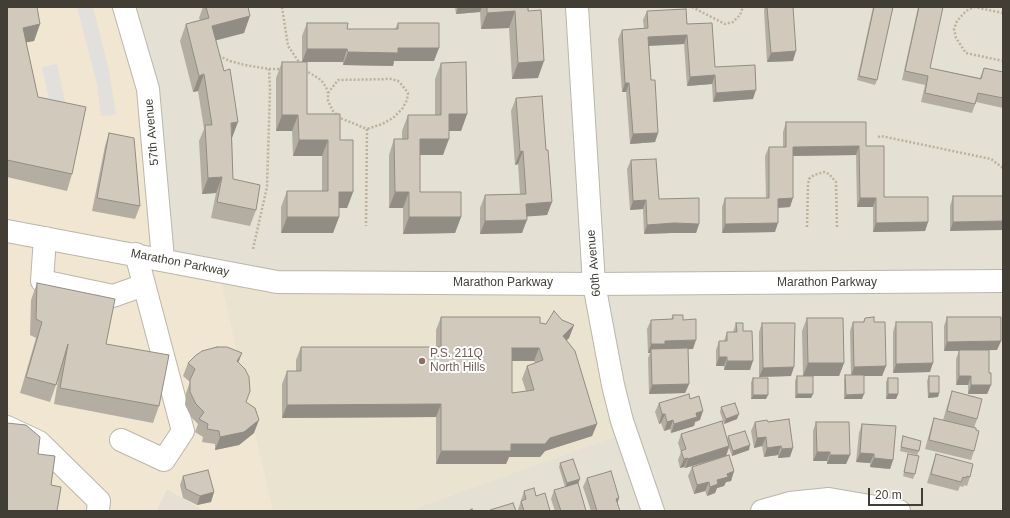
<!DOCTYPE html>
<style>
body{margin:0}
#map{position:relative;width:1010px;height:518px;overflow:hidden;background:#f1eee5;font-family:Helvetica,sans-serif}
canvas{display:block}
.frame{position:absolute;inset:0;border:8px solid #423e35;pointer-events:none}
.scale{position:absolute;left:868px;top:488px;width:55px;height:18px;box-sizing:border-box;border:2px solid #423e35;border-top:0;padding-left:5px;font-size:12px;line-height:14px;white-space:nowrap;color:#423e35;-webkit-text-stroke:3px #fff;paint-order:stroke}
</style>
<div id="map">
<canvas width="1010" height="518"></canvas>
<div class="frame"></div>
<div class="scale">20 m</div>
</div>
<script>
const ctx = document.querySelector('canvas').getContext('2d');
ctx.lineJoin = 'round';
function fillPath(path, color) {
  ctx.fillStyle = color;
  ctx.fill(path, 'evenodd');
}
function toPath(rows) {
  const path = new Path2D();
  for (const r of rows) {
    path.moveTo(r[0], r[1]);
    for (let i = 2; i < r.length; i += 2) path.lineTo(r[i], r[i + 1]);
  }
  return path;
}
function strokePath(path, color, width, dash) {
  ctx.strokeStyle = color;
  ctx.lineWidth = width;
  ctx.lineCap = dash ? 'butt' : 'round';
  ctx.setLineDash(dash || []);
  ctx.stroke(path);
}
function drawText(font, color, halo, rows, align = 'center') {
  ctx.font = font + ' Helvetica,sans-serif';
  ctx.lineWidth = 4;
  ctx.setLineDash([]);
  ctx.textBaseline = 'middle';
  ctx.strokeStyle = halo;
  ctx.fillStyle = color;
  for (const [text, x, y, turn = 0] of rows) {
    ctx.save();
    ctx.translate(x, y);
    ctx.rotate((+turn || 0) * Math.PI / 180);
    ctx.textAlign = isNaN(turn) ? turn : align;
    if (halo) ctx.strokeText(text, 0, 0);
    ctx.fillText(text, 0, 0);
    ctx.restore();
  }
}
fillPath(toPath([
 [125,7,1003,7,1003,511,407,511,619,435,276,280,162,258],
 [167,489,205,511,156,511]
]), '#e4e0d4');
fillPath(toPath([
 [7,7,125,7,148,76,162,258,218,269,274,511,205,511,167,489,156,511,7,511]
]), '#f1e6d1');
fillPath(toPath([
 [218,269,592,286,620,435,407,511,273,511]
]), '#e9e3d0');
fillPath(toPath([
 [77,7,93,7,109,71,116,115,101,116,97,84],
 [57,64,66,106,51,109,42,67]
]), '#e2e0dd');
const minor = toPath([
 [124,7,148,89,163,259],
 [577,7,594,284,613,385,622,421,653,511],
 [7,231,277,282,594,284,1003,281],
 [45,238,42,281,113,296,144,285],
 [7,427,39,442,99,501,98,511],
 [121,440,164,460,183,431,136,254],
 [762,511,790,503,829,499,899,511]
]);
strokePath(minor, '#bbb6a9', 24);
strokePath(toPath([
 [282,7,288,46,301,65],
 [692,7,725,24,733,22,740,15,743,7],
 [1003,13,974,7,966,11,957,21,954,29,956,38,966,53,1003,61],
 [219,56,230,61,245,65,269,69,282,69],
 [305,70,321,80,326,87,328,93,328,101,333,111,340,118,367,129,366,226],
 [328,93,338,80,391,79,398,81,402,85,408,93,407,100,402,109,393,118,382,124,367,129],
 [878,137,881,136,991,159,1003,168],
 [807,227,808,185,809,179,814,175,824,172,829,174,836,182,837,227],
 [253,249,267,187,270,90,269,69]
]), '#bcb29b', 2.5, [2, 2]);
strokePath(minor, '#fff', 22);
fillPath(toPath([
 [7,7,40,24,34,41,26,42,38,97,72,174,67,191,7,177],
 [203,7,248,7,244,33,216,40,232,138,233,179,256,210,250,226,211,218,216,193,202,194,199,141,204,129,198,91,193,92,180,41,186,24,200,20,199,18],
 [455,7,528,7,538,78,512,79,509,28,481,29,480,12,456,14],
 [765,7,793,7,793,61,767,62,764,10],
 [873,7,893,7,877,80,875,85,857,80],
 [918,7,943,7,930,68,980,78,984,68,1003,72,1003,108,976,102,972,113,921,102,925,85,902,80],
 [647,11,687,24,715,67,753,99,713,102,712,84,687,86,684,44,649,46,651,80,658,133,655,142,630,144,626,92,622,92,618,39,622,30,644,28,643,20],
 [307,23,347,29,395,29,398,23,434,61,394,61,393,66,343,65,343,62,302,62,302,36],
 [282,62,307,114,340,140,353,192,347,208,339,208,339,217,333,233,281,233,281,207,287,191,322,191,322,156,293,156,292,131,276,131,276,78],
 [441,63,467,114,461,131,449,131,443,155,420,155,420,192,461,217,455,233,403,234,403,208,389,208,389,155,394,139,402,139,402,131,408,115,435,115,435,79],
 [516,98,546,150,552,202,547,215,526,216,522,233,480,234,480,208,485,195,520,194,518,164,515,165,511,111],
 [786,122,866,146,884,197,928,222,925,231,873,232,873,207,857,207,856,155,793,156,790,207,778,208,775,232,722,233,722,207,725,198,766,198,765,156,769,147,783,147,783,132],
 [109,133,140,206,135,219,92,211,105,146],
 [631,160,659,199,699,224,696,233,671,233,644,234,643,209,630,210,627,169],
 [953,196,1003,196,950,231,950,206],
 [37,283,106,344,159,406,153,423,54,404,59,374,56,385,50,402,20,393,36,338,30,335,31,300],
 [673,315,683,320,693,349,688,349,689,384,685,393,649,394,648,358,650,353,648,353,647,329,651,320,671,319],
 [441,317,546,324,562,320,574,325,569,338,566,340,597,424,592,436,545,451,540,457,509,457,506,464,436,464,436,417,282,418,282,384,287,371,296,371,296,360,301,347,436,347,436,330],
 [512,361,534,361,535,363,527,366,522,379,526,391,512,393],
 [947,317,1001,341,997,350,989,350,989,373,991,385,987,394,968,394,968,385,956,385,956,359,959,351,944,351,944,326],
 [807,318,844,363,839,376,813,376,813,394,811,398,795,398,795,381,797,376,803,376,802,331],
 [865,318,874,322,886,366,882,376,864,376,862,399,844,399,844,380,845,375,851,375,850,331,853,322,863,322],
 [896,322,930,372,893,373,893,332],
 [736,323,743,331,750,370,724,370,724,366,716,366,716,350,719,341,724,341,727,332,733,332],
 [762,323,791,376,759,377,759,332],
 [188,363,239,363,246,402,254,433,239,445,215,450,215,444,202,442,203,437,195,432,198,424,191,417,185,405,186,393,190,382,183,376],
 [929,376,939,393,938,397,928,398,927,381],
 [753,378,766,399,751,399,751,382],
 [888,378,898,394,896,399,886,399,886,382],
 [952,391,977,419,974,428,976,430,974,451,971,460,925,449,931,427,934,418,943,420,949,400],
 [690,399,700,420,695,422,694,426,671,433,670,429,664,431,661,423,659,424,655,412,659,403],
 [721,407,737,419,724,424,720,412],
 [755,422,768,422,790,457,778,458,778,455,764,457,762,446,754,448,751,431],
 [816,422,850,455,846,464,827,464,827,461,813,461,813,431],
 [862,424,893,460,890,469,870,467,870,463,856,462,859,433],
 [681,434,727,440,728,436,749,450,732,456,729,448,726,456,685,468,684,467,680,468,678,460,681,452,678,443],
 [903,436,919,451,917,455,900,451],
 [908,454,915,474,913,479,903,476,907,458],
 [936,454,970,477,967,486,964,485,963,487,960,486,958,491,927,483,933,463],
 [560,463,578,484,586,511,555,511,551,499,554,490,565,487,559,467],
 [692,467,734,471,731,481,726,482,724,486,717,488,715,493,707,496,705,491,694,494,688,476],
 [183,476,214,492,211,502,197,505,183,498,180,485],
 [587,478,619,498,617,503,620,511,591,511,583,487],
 [524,491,536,496,550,511,518,511,518,510]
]), '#b4aea2');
fillPath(toPath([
 [458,7,482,7,480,12,456,14],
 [515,11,509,28,481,29,487,13],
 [250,16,244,33,206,43,212,26],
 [40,24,34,41,17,44,23,28],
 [687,35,684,44,645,46,648,37],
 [398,48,439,48,434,61,394,61,393,66,343,65,348,52],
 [307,49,347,49,343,62,302,62],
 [796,51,793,61,767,62,771,53],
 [544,61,538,78,512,79,518,63],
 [204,74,198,91,193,92,199,76],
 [715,75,712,84,687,86,690,77],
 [625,83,629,83,626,92,622,92],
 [756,90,753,99,713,102,716,93],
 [449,114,467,114,461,131,443,131],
 [282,115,298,115,292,131,276,131],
 [238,122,232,138,231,123],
 [658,133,655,142,630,144,633,134],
 [420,139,449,139,443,155,414,155],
 [299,140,328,140,322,156,293,156],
 [859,146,856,155,789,156,793,147],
 [523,151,518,164,515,165,520,152],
 [222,177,216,193,202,194,208,178],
 [339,192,353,192,347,208,333,208],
 [395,192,409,192,403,208,389,208],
 [793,198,790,207,775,208,778,199],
 [860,198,876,198,873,207,857,207],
 [646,200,643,209,630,210,633,201],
 [552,202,547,215,521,217,526,204],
 [287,217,339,217,333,233,281,233],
 [409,217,461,217,455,233,403,234],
 [527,220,522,233,480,234,485,221],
 [1003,221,1003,230,950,231,953,222],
 [928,222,925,231,873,232,876,223],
 [674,223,699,224,696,233,671,233,644,234,647,225],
 [778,223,775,232,722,233,725,224],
 [574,325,569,338,558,349,563,336],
 [696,340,693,349,663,350,651,349,650,353,648,353,651,344,665,341],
 [1001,341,997,350,944,351,947,342],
 [512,348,539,348,534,361,507,361],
 [242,353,237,366,237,361],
 [719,357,727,357,724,366,716,366],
 [727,361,753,361,750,370,724,370],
 [808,363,844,363,839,376,803,376],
 [933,363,930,372,893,373,896,364],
 [886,366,882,376,851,376,854,367],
 [794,367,791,376,759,377,763,368],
 [959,376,971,376,968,385,956,385],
 [689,384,685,393,649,394,652,385],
 [971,385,991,385,987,394,968,394],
 [929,393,939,393,938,397,928,398],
 [797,394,813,394,811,398,795,398],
 [864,394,862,399,844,399,846,395],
 [888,394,898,394,896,399,886,399],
 [753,395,768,395,766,399,751,399],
 [441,404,436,417,282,418,287,405],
 [703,411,700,420,695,422,694,426,671,433,674,424,696,413],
 [662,414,665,414,661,423,659,424],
 [739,414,737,419,724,424,726,419],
 [259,420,254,433,239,445,215,450,220,437],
 [673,420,670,429,664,431,667,422],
 [597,424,592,436,545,451,540,457,509,457,506,464,436,464,441,451,511,444,550,438],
 [766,437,762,446,754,448,757,438],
 [750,445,749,450,732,456,733,451],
 [729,446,726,456,685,468,688,459],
 [781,446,778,455,764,457,767,448],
 [793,448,790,457,778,458,782,449],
 [817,452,830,452,827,461,813,461],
 [860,453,874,454,870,463,856,462],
 [830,455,850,455,846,464,827,464],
 [688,458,684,467,680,468,684,459],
 [874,458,893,460,890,469,870,467],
 [734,471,731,481,726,482,724,486,717,488,715,493,707,496,710,487,717,480,727,474],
 [580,479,578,484,565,488,567,483],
 [709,482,705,491,694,494,697,485],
 [214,492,211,502,197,505,200,496],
 [619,498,616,507,616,499]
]), '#928d84');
const building = toPath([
 [7,7,37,7,40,24,23,28,38,97,86,107,72,174,7,160,7,7],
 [206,7,248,7,250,16,212,26,224,71,230,69,238,122,231,123,233,179,260,185,256,210,217,202,222,177,208,178,205,125,212,125,204,74,199,76,186,24,209,18,206,7],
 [487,7,528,7,528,11,541,10,544,61,518,63,515,11,487,13,487,7],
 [767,7,793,7,796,51,771,53,767,7],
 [874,7,893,7,877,80,859,76,874,7],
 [919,7,943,7,930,68,981,79,984,68,1003,72,1003,98,978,93,975,104,925,93,928,76,905,71,919,7],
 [686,9,687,24,712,23,715,67,755,65,756,90,716,93,715,75,690,77,687,35,648,37,651,80,655,80,658,133,633,134,629,83,625,83,622,30,648,28,647,11,686,9],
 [307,23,348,23,347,29,398,29,398,23,439,23,439,48,398,48,398,53,348,52,347,49,307,49,307,23],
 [282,62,307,62,307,114,340,114,340,140,353,140,353,192,339,192,339,217,287,217,287,191,328,191,328,140,299,140,298,115,282,115,282,62],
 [466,62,467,114,449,114,449,139,420,139,420,192,461,192,461,217,409,217,409,192,395,192,394,139,408,139,408,115,441,115,441,63,466,62],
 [542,96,546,150,548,150,552,202,526,204,527,220,485,221,485,195,526,194,523,151,520,152,516,98,542,96],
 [786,122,866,122,866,146,884,146,884,197,928,197,928,222,876,223,876,198,860,198,859,146,793,147,793,198,778,199,778,223,725,224,725,198,769,198,769,147,786,147,786,122],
 [109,133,134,138,140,206,97,198,109,133],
 [656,159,659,199,699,198,699,224,674,223,647,225,646,200,633,201,631,160,656,159],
 [953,196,1003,196,1003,221,953,222,953,196],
 [37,283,115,299,106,344,169,355,159,406,60,388,68,344,56,385,26,377,42,322,36,319,37,283],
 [554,311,562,320,574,325,563,336,575,351,597,424,550,438,545,444,511,444,511,451,441,451,441,404,287,405,287,371,301,371,301,347,441,347,441,317,540,317,540,323,546,324,554,311],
 [512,348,539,348,543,360,527,366,534,390,512,393,512,348],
 [673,315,683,315,683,320,696,319,696,340,665,341,665,344,651,344,651,320,673,319,673,315],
 [874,317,874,322,885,322,886,366,854,367,853,322,864,322,865,318,874,317],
 [947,317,1001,317,1001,341,947,342,947,317],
 [807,318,843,318,844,363,808,363,807,318],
 [896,322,932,322,933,363,896,364,896,322],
 [736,323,743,323,743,331,752,331,753,361,727,361,727,357,719,357,719,341,727,341,727,332,737,332,736,323],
 [762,323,795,323,794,367,763,368,762,323],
 [217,347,227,347,242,353,237,361,245,369,249,377,250,391,246,402,255,408,259,420,244,432,220,437,219,431,207,429,208,424,199,419,204,412,196,404,190,392,190,380,195,369,188,363,195,356,202,351,217,347],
 [688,348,689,384,652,385,651,349,688,348],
 [959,350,989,350,989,373,991,373,991,385,971,385,971,376,959,376,959,350],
 [845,375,864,375,864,394,846,395,845,375],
 [797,376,813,376,813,394,797,394,797,376],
 [929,376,939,376,939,393,929,393,929,376],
 [753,378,768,378,768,395,753,395,753,378],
 [888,378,898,378,898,394,888,394,888,378],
 [952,391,982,399,977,419,947,411,952,391],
 [689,394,690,399,699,396,703,411,696,413,697,417,674,424,673,420,667,422,665,414,662,414,659,403,689,394],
 [735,403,739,414,726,419,721,407,735,403],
 [934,418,976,428,976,430,979,431,974,451,929,440,934,418],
 [789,419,793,448,782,449,781,446,767,448,766,437,757,438,755,422,767,420,768,422,789,419],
 [722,421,729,446,688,459,688,458,684,459,681,451,686,449,681,434,722,421],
 [816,422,849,422,850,455,830,455,830,452,817,452,816,422],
 [7,423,26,425,40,437,38,454,55,456,51,485,61,487,57,511,7,511,7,423],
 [862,424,896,426,893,460,874,458,874,454,860,453,862,424],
 [745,431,750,445,733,451,728,436,745,431],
 [903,436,921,441,919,451,901,447,903,436],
 [908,454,919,456,915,474,904,472,908,454],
 [936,454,973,464,970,477,967,476,966,478,963,477,961,482,931,474,936,454],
 [729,455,734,471,727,474,728,477,717,480,718,484,710,487,709,482,697,485,692,467,729,455],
 [573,459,580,479,567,483,560,463,573,459],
 [208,470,214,492,200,496,186,489,183,476,208,470],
 [611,471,619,498,616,499,620,511,597,511,587,478,611,471],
 [578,483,586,511,561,511,554,490,578,483],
 [534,488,536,496,545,493,550,511,524,511,521,501,526,499,524,491,534,488],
 [513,503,516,511,490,511,490,510,513,503],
 [472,509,473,511,468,511,472,509]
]);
fillPath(building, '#d1cabc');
strokePath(building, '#928d84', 1);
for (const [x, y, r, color] of [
 [422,361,4,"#8d6e63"]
]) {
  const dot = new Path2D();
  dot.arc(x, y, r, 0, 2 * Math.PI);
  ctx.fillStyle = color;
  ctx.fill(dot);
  strokePath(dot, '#fff', 1.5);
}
drawText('12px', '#423e35', '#fff', [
 ["57th Avenue",152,132,-95],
 ["Marathon Parkway",180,263,11],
 ["60th Avenue",594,263,-95],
 ["Marathon Parkway",503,283],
 ["Marathon Parkway",827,283]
]);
drawText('12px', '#785e54', '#fff', [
 ["P.S. 211Q",430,354],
 ["North Hills",430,368]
], 'left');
</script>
